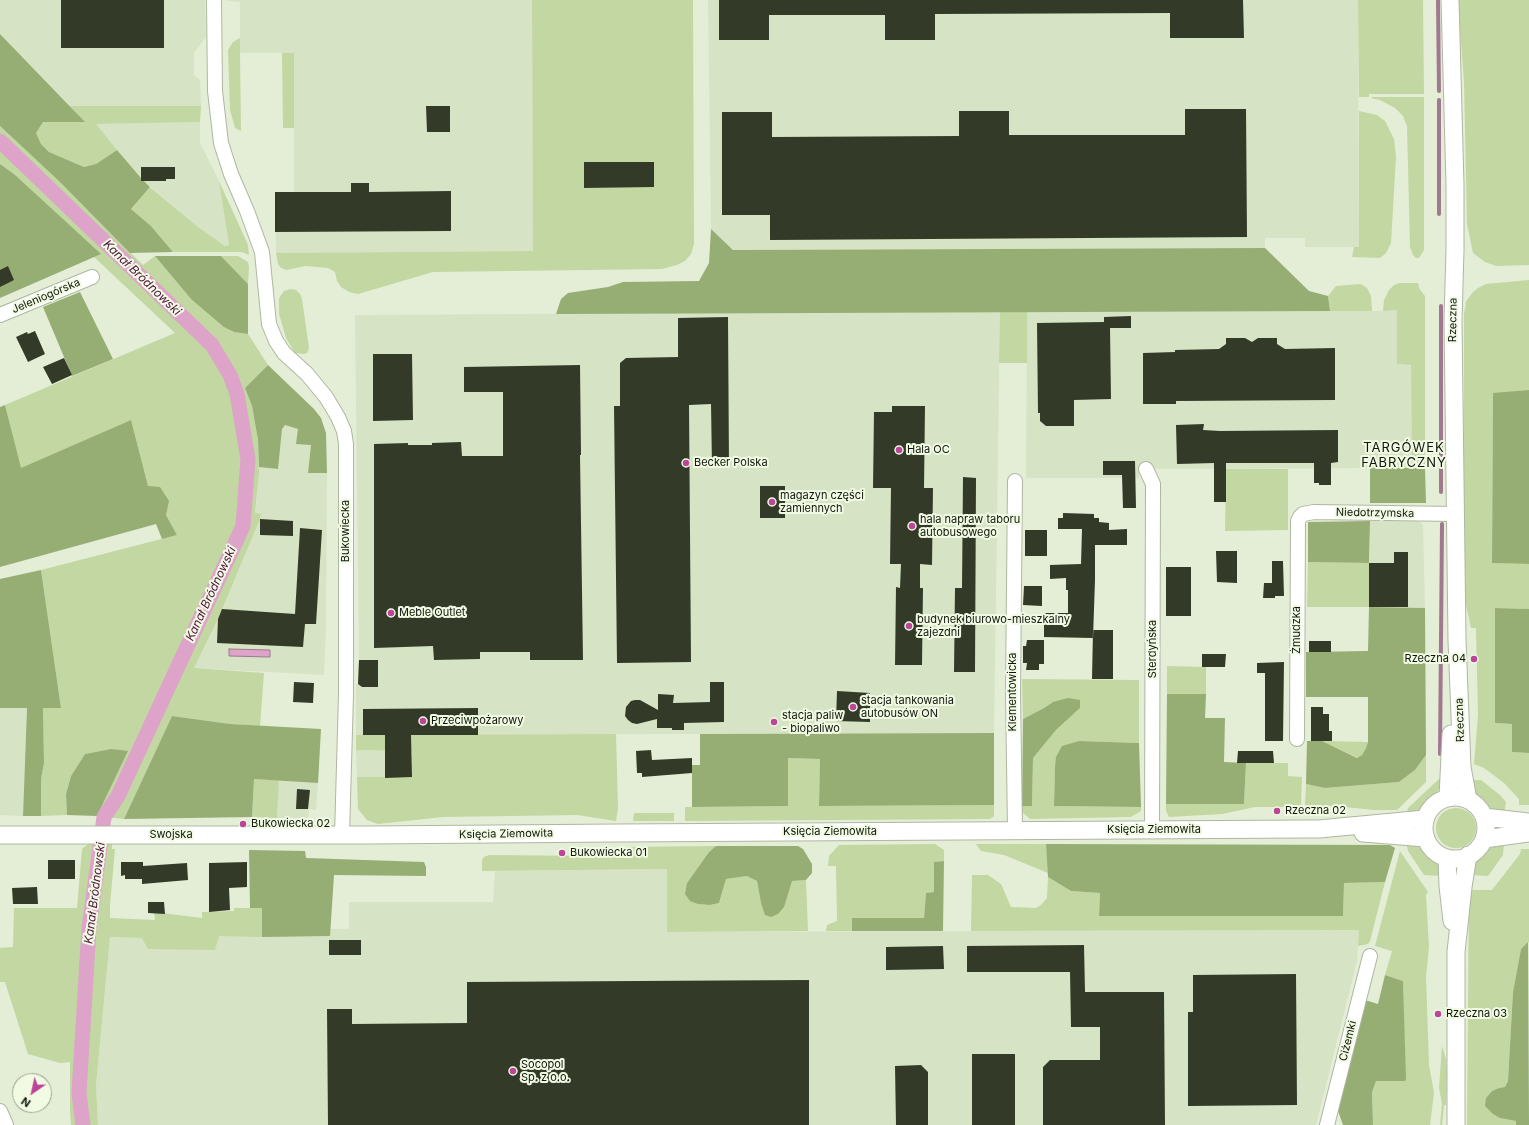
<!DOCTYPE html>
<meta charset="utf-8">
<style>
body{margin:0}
#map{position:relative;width:1529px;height:1125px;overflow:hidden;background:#e4eed6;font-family:Inter,sans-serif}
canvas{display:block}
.north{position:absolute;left:12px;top:1073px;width:40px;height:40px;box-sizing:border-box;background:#f1fbe3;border:1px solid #989f8d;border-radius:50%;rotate:214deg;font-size:11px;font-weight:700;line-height:16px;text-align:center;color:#12150d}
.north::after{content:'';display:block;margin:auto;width:14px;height:18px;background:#bc459a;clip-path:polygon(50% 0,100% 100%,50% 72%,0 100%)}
</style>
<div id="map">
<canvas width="1529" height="1125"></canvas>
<div class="north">N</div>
</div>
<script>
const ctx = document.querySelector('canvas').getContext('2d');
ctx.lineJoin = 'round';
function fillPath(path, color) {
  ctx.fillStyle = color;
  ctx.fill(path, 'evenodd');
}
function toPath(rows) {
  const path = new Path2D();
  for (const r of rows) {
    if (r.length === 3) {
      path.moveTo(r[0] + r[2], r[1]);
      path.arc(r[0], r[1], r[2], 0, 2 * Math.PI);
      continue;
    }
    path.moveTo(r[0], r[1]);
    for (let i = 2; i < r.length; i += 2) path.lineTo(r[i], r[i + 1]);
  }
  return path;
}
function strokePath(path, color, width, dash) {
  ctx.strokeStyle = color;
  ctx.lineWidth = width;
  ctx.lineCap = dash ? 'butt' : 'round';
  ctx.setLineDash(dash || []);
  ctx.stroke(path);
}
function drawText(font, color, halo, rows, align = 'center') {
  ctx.font = font + ' Inter,sans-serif';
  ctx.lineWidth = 4;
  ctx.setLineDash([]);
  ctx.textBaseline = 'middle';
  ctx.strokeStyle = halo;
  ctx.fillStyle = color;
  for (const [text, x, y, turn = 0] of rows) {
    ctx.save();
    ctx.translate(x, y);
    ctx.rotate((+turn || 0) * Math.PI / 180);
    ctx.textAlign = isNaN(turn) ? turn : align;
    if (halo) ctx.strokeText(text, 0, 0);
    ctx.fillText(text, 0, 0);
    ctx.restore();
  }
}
fillPath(toPath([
 [0,0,205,0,206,37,194,53,194,75,200,80,201,106,70,106,0,34],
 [228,0,532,0,533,251,276,253,275,192,294,192,294,53,240,53,240,2,228,1],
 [708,0,1358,0,1359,247,1305,247,1305,238,1265,238,1265,248,733,250,711,229],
 [200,122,200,143,219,181,229,245,225,246,198,227,144,181,141,181,141,178,95,124],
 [1397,310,1397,364,1411,365,1412,468,1146,469,1139,470,1139,478,1026,478,1027,311,1377,311],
 [1000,311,994,733,356,735,356,684,358,684,359,660,355,315],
 [284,425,298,429,311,445,308,473,327,473,326,626,324,675,194,668,218,619,260,519,255,513,257,499,259,467,278,469,282,429],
 [1370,521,1419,521,1423,525,1425,608,1369,607],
 [27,707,23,816,0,815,0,708],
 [356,750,412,751,412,777,357,777],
 [279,780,318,783,316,810,309,809,308,819,277,818],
 [668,869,668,932,1359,930,1357,961,1316,1125,98,1125,96,1085,110,937,142,938,214,950,218,936,329,936,330,929,349,929,349,902,493,902,495,871]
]), '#d6e3c4');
fillPath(toPath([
 [532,0,693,0,694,244,691,254,685,261,677,265,662,269,433,272,358,294,349,292,341,287,337,281,335,272,328,268,306,266,286,270,281,268,278,264,276,253,533,251],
 [1358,0,1423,0,1424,94,1369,94,1369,97,1359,97],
 [1459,0,1529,0,1529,265,1496,266,1485,262,1473,253,1467,224,1464,82,1459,18],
 [240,38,240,53,241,131,235,128,230,110,228,50,233,42],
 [282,53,294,53,294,128,283,128],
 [1372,97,1424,97,1424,250,1419,258,1416,258,1413,255,1410,247,1407,126,1403,116,1395,108,1380,100,1371,98],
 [70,106,201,106,200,122,96,124,117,150,96,164,84,167,49,152,41,144,36,133,43,122,84,122],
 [1359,111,1377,115,1385,121,1394,139,1396,157,1391,243,1386,253,1380,258,1352,257,1354,247,1359,247],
 [0,126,61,183,143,265,155,256,191,299,234,332,248,334,268,365,245,388,252,406,258,440,259,473,255,513,261,514,260,519,218,619,194,668,264,673,260,726,230,724,172,716,124,819,97,816,127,752,111,749,85,754,71,776,66,794,67,815,41,816,41,779,44,763,43,707,61,708,41,570,177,535,166,515,168,501,148,487,131,420,20,469,5,405,175,333,94,257,100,254,14,174,0,164],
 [219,181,248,245,249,255,242,252,173,252,151,226,131,209,150,187,198,227,225,246,229,245],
 [221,256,238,256,248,262,249,267,248,284],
 [1529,280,1529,390,1493,394,1492,563,1529,564,1529,609,1495,608,1495,723,1512,724,1512,752,1529,753,1529,805,1519,805,1519,799,1504,783,1484,768,1474,764,1478,715,1476,628,1471,628,1464,596,1464,313,1466,304,1465,303,1473,292,1478,288,1486,284],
 [1400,283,1418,283,1419,288,1425,296,1425,468,1412,468,1411,365,1397,364,1397,310,1383,311,1384,300,1389,290,1394,285],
 [1361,284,1367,288,1371,296,1372,311,1330,311,1328,296,1336,286],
 [291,289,296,290,300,294,302,299,309,348,307,353,304,354,295,353,286,338,279,314,279,299,281,295,284,291],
 [1000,311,1027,311,1027,363,999,363],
 [1226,469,1288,469,1288,530,1225,531],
 [1308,562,1369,563,1369,607,1307,607],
 [1167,666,1206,667,1206,694,1167,694],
 [1022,679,1139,680,1139,743,1079,741,1055,767,1054,806,1141,807,1141,811,1131,817,1030,819,1022,812,1022,806,1032,806,1033,758,1056,730,1080,708,1053,702,1044,708,1023,719],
 [616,734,618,808,616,821,577,815,443,817,378,824,367,820,358,809,357,777,411,777,412,751,356,750,356,735],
 [1322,741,1368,742,1366,748,1362,755,1358,758],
 [1426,755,1426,782,1397,810,1374,810,1335,806,1305,806,1306,784,1325,788,1399,782,1415,770],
 [788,758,820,759,819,806,994,805,994,816,990,819,685,821,685,807,788,806],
 [1246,763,1288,763,1288,776,1302,777,1301,807,1255,807,1222,814,1169,817,1166,811,1166,804,1244,804],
 [254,779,279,780,277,818,252,817],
 [1439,779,1442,779,1439,789,1435,796,1427,805,1418,812,1406,815,1408,808],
 [1470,780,1481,780,1500,795,1506,802,1504,814,1493,811,1480,800,1472,788],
 [1456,828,20],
 [634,813,674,813,674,821,633,821],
 [1406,842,1419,845,1429,853,1441,866,1443,876,1424,875,1408,851],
 [88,844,112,844,112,849,115,849,110,905,110,918,155,920,154,912,202,918,202,912,234,911,234,908,263,908,262,937,219,936,215,950,148,949,142,938,110,937,96,1085,98,1125,71,1125,70,1112,70,1062,60,1063,28,1054,5,982,0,982,0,948,13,947,14,908,77,908,82,849],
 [935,844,944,850,944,861,934,862,934,892,926,893,924,918,852,918,852,931,826,931,827,925,837,921,836,866,828,866,829,856,839,845],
 [976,844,1046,844,1048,873,1004,855,981,851],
 [1504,844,1503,855,1488,876,1470,875,1474,864,1482,854,1489,848],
 [716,846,709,852,687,883,698,904,710,905,719,903,726,879,747,876,757,881,761,903,789,888,792,881,806,880,808,931,667,932,667,869,482,871,482,860,484,857,489,855,595,856,626,847],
 [1521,849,1529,849,1529,942,1521,949,1513,992,1508,1081,1505,1087,1499,1088,1492,1091,1486,1098,1500,1118,1516,1121,1516,1125,1467,1125,1469,890,1492,890,1520,854],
 [1400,851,1428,892,1426,895,1429,947,1426,977,1429,1065,1434,1093,1430,1125,1373,1125,1372,1092,1376,1081,1405,1081,1403,981,1385,975,1392,951,1375,946],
 [972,875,988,875,1001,884,1011,907,1036,908,1041,905,1047,898,1048,877,1071,891,1100,893,1099,916,1343,916,1344,883,1385,882,1370,941,1368,944,1358,946,1359,930,971,931],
 [1442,1046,1446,1059,1447,1075,1446,1105,1444,1105,1442,1125,1440,1125,1442,1104,1439,1088]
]), '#c2d7a2');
fillPath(toPath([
 [0,34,85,122,43,122,36,133,41,144,49,152,84,167,96,164,117,150,141,178,141,181,144,181,150,187,131,209,151,226,173,252,130,253,61,183,0,126],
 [0,164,14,174,101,254,0,298],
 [711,229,733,250,1265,248,1309,291,1328,296,1330,311,556,314,561,299,568,293,608,287,623,282,699,281,709,263],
 [155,256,221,256,248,284,248,334,234,332,224,327,191,299],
 [80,292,113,359,72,376,43,307],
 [268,365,314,409,321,418,326,433,327,473,308,473,311,445,296,444,298,429,285,425,282,429,278,469,259,467,258,440,252,406,245,388],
 [1529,390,1529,564,1492,563,1493,393],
 [5,405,21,468,131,420,148,486,160,487,169,501,166,515,177,535,162,539,156,524,0,567,0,407],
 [1370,468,1425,468,1426,503,1370,503],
 [1370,521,1369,563,1308,562,1308,522],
 [41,570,61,708,43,708,44,763,41,779,41,816,23,816,27,708,0,708,0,579],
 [1369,607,1425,608,1426,755,1415,770,1399,782,1325,788,1306,784,1307,741,1322,741,1357,758,1362,755,1366,748,1368,742,1368,697,1306,697,1306,652,1368,651],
 [1495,608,1529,609,1529,753,1512,752,1512,724,1495,723],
 [1167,694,1206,694,1205,718,1225,718,1224,762,1246,763,1244,804,1166,804],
 [1068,698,1080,700,1080,708,1056,730,1033,758,1032,806,1022,806,1023,719,1044,708,1053,702],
 [172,716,230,724,321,729,318,783,254,779,252,817,124,819],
 [994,733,994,805,819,806,820,759,788,758,788,806,692,807,692,765,700,765,700,734],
 [1079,741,1139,743,1141,807,1054,806,1055,767,1056,757,1062,746],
 [111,749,128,751,97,816,67,815,66,794,71,776,85,754],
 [1046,844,1390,845,1395,848,1385,882,1344,883,1343,916,1099,916,1100,893,1071,891,1048,877],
 [716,846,798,846,803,849,812,864,812,873,806,880,792,881,784,907,778,914,771,917,765,915,761,903,757,881,747,876,726,879,719,903,710,905,698,904,690,901,685,894,687,883,709,852],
 [249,850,305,851,306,858,424,862,426,867,426,876,334,875,330,936,262,937,262,908,250,908],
 [944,861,943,931,852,931,852,918,924,918,926,893,934,892,934,862],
 [1528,942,1529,1125,1516,1125,1516,1121,1500,1118,1493,1114,1485,1106,1486,1098,1492,1091,1499,1088,1505,1087,1508,1081,1513,992,1521,949],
 [1385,975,1403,981,1406,1079,1405,1081,1376,1081,1372,1092,1373,1125,1343,1125,1337,1108,1365,1000,1378,1004]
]), '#96ad74');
const water = toPath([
 [229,649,270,650,270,657,229,656,229,649]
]);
fillPath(water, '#dda3c8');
strokePath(water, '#a07890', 1);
strokePath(toPath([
 [1438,0,1439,91],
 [1439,100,1439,214],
 [1441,306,1441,492],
 [1440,754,1442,524]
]), '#a07890', 4);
strokePath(toPath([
 [0,141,212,345,230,375,237,394,248,459,243,526,118,796,104,817,89,928,79,1093,83,1125]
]), '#dda3c8', 15);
fillPath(toPath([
 [61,0,164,0,164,48,61,48],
 [719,0,1243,0,1244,38,1170,38,1170,13,935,14,935,40,885,40,885,15,769,15,769,40,719,40],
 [426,106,450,106,450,132,427,132],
 [1185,109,1246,109,1247,237,770,240,770,215,722,215,722,112,772,112,772,137,959,136,959,111,1009,111,1009,135,1185,135],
 [584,162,654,162,654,187,584,188],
 [141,167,175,167,175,179,166,179,166,181,141,181],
 [351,183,369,183,369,192,451,191,451,231,275,232,275,192,351,192],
 [8,266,14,280,0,287,0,270],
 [1131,316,1131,328,1110,328,1111,399,1074,400,1074,426,1046,426,1040,421,1040,413,1038,413,1037,323,1104,322,1104,317],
 [728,317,729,467,712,467,711,404,689,405,691,662,617,663,614,406,620,406,620,363,626,358,678,357,678,318],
 [35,331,45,354,28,362,16,337,27,332,28,334],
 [1226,338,1245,338,1252,342,1258,338,1277,338,1277,344,1285,349,1335,348,1335,400,1176,401,1176,404,1143,404,1143,353,1175,352,1175,350,1219,349,1226,344],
 [373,354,412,354,413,420,373,421],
 [64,358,72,375,52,384,43,367],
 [580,365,581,455,580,455,583,660,530,660,530,652,480,652,480,659,434,660,433,646,374,648,374,444,408,443,408,445,432,445,432,443,461,442,462,456,503,456,503,392,464,392,464,367],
 [892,406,925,406,924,488,933,488,932,565,920,564,920,588,923,588,922,665,895,665,896,587,900,588,901,564,890,564,891,488,873,488,874,412,892,412],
 [1204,424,1203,430,1220,431,1338,430,1338,462,1331,463,1331,485,1319,485,1319,483,1314,483,1314,463,1226,463,1226,502,1214,502,1214,463,1177,464,1176,425],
 [1103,461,1135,461,1136,508,1123,508,1122,475,1103,475],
 [963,477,976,478,975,672,954,672,955,588,962,588],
 [760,486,785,486,785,518,760,518],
 [1063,513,1094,514,1094,518,1099,518,1099,522,1109,523,1109,530,1127,529,1127,545,1095,545,1095,580,1093,638,1044,637,1044,613,1068,613,1068,590,1066,590,1066,578,1050,579,1050,565,1081,564,1082,529,1058,529,1058,518,1063,518],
 [260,519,293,521,293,536,260,535],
 [300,528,322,530,316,624,305,624,303,647,217,643,218,619,222,609,295,614],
 [1025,530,1047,530,1047,556,1025,556],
 [1216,551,1237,551,1237,583,1217,582],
 [1394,552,1408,552,1408,607,1369,607,1369,563,1394,563],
 [1272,561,1283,561,1284,596,1275,596,1275,598,1263,598,1264,583,1272,583],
 [1166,567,1191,567,1191,616,1166,616],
 [1024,586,1042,586,1042,606,1023,605],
 [1093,630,1113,630,1113,679,1092,679],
 [1027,640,1044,640,1044,664,1039,664,1039,670,1026,670,1027,663,1023,663,1023,646,1026,646],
 [1309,641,1331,641,1331,652,1309,652],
 [1202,654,1226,654,1225,667,1202,667],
 [359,660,378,660,378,687,362,687,358,684],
 [1284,662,1283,741,1265,741,1265,673,1257,673,1257,663],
 [294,682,314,683,313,703,293,702],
 [710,682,724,682,724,722,684,723,684,730,672,730,672,728,657,728,657,719,637,724,632,723,628,720,625,716,626,707,631,701,635,700,640,700,658,710,658,694,674,695,673,703,710,702],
 [837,691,870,693,870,722,836,721],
 [1311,707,1323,707,1323,714,1329,714,1329,731,1332,731,1332,741,1311,741],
 [478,708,478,735,411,735,412,777,385,778,385,735,363,735,363,709],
 [651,750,652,760,692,758,692,773,642,777,642,773,637,773,636,751],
 [1238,751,1273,751,1274,763,1237,763],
 [297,789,310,790,308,809,296,809],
 [48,860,75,860,75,879,48,879],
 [121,862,143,862,143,866,187,863,188,880,142,884,142,879,125,879,125,875,121,876],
 [247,862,247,887,229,888,230,910,209,912,209,863],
 [37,887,38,904,13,904,12,888],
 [148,902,164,902,165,914,148,913],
 [329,940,361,940,361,955,329,955],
 [1084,945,1085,992,1164,992,1165,1125,1043,1125,1043,1067,1050,1060,1100,1060,1100,1027,1071,1027,1070,972,967,972,967,946],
 [943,946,944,969,886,970,886,947],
 [1296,974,1297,1105,1188,1106,1188,1012,1193,1012,1193,975],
 [809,980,809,1125,328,1125,327,1009,352,1009,352,1024,467,1023,467,982],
 [972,1054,1015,1054,1015,1125,972,1125],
 [921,1065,928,1072,928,1125,896,1125,895,1066]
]), '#333b28');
const minor = toPath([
 [214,0,215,91,221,143,231,174,247,211,262,252,269,324,276,341,284,353,307,374,326,397,338,417,344,431,346,444,346,694,342,836],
 [0,315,92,277],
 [1146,469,1153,484,1152,831],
 [1297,739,1298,521,1300,517,1303,514,1314,512,1456,514],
 [1015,830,1013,693,1015,481],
 [0,1111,6,1125],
 [1327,1125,1370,956]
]);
const tertiary = toPath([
 [1450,0,1455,185,1455,250,1453,320,1457,640,1462,767,1468,800],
 [1455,828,31],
 [1448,798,1451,734],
 [1484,817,1529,822],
 [1363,833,1426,838],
 [0,835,370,835,619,833,1303,829,1319,829,1425,819],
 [1484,839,1529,833],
 [1447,858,1448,886,1452,921],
 [1456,1125,1456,952,1463,887,1468,855]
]);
strokePath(minor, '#aeb7a1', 16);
strokePath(tertiary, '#aeb7a1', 19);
strokePath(minor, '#fff', 14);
strokePath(tertiary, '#fff', 17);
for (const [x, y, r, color] of [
 [899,450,4,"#bc459a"],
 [686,463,4,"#bc459a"],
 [772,502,4,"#bc459a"],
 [912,526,4,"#bc459a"],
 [391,613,4,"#bc459a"],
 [909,626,4,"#bc459a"],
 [1474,659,4,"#bc459a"],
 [853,707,4,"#bc459a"],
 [423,721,4,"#bc459a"],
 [774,722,4,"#bc459a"],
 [1277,811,4,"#bc459a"],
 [243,824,4,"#bc459a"],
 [562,853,4,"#bc459a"],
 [1438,1014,4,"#bc459a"],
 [513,1071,4,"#bc459a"]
]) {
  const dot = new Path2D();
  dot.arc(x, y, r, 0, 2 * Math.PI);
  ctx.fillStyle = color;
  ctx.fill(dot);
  strokePath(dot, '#f1fbe3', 1.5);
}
drawText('11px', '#12150d', '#f1fbe3', [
 ["Jeleniogórska",46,296,-23],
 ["Rzeczna",1453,320,-89],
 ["Niedotrzymska",1375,513,1],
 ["Bukowiecka",346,531,-90],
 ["Żmudzka",1297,630,-90],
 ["Sterdyńska",1153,649,-90],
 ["Klementowicka",1013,692,-90],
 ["Rzeczna",1460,720,-92],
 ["Księcia Ziemowita",1154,830],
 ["Księcia Ziemowita",830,832],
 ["Księcia Ziemowita",506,834,-1],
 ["Swojska",171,835],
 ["Ciżemki",1348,1041,-76]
]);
drawText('11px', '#12150d', '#f1fbe3', [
 ["Hala OC",907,450],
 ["Becker Polska",694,463],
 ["magazyn części",780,496],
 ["zamiennych",780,509],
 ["hala napraw taboru",920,520],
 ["autobusowego",920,533],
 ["Meble Outlet",399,613],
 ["budynek biurowo-mieszkalny",917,620],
 ["zajezdni",917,633],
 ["Rzeczna 04",1466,659,"right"],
 ["stacja tankowania",861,701],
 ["autobusów ON",861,714],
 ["stacja paliw",782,716],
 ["- biopaliwo",782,729],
 ["Przeciwpożarowy",431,721],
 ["Rzeczna 02",1285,811],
 ["Bukowiecka 02",251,824],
 ["Bukowiecka 01",570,853],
 ["Rzeczna 03",1446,1014],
 ["Socopol",521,1065],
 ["Sp. z o.o.",521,1078]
], 'left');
drawText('italic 12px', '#521041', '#f1fbe3', [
 ["Kanał Bródnowski",142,278,44],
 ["Kanał Bródnowski",211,594,-65],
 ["Kanał Bródnowski",95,893,-83]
]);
ctx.letterSpacing = '1px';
drawText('13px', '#12150d', '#f1fbe3', [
 ["TARGÓWEK",1404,448],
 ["FABRYCZNY",1404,463]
]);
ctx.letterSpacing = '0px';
</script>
